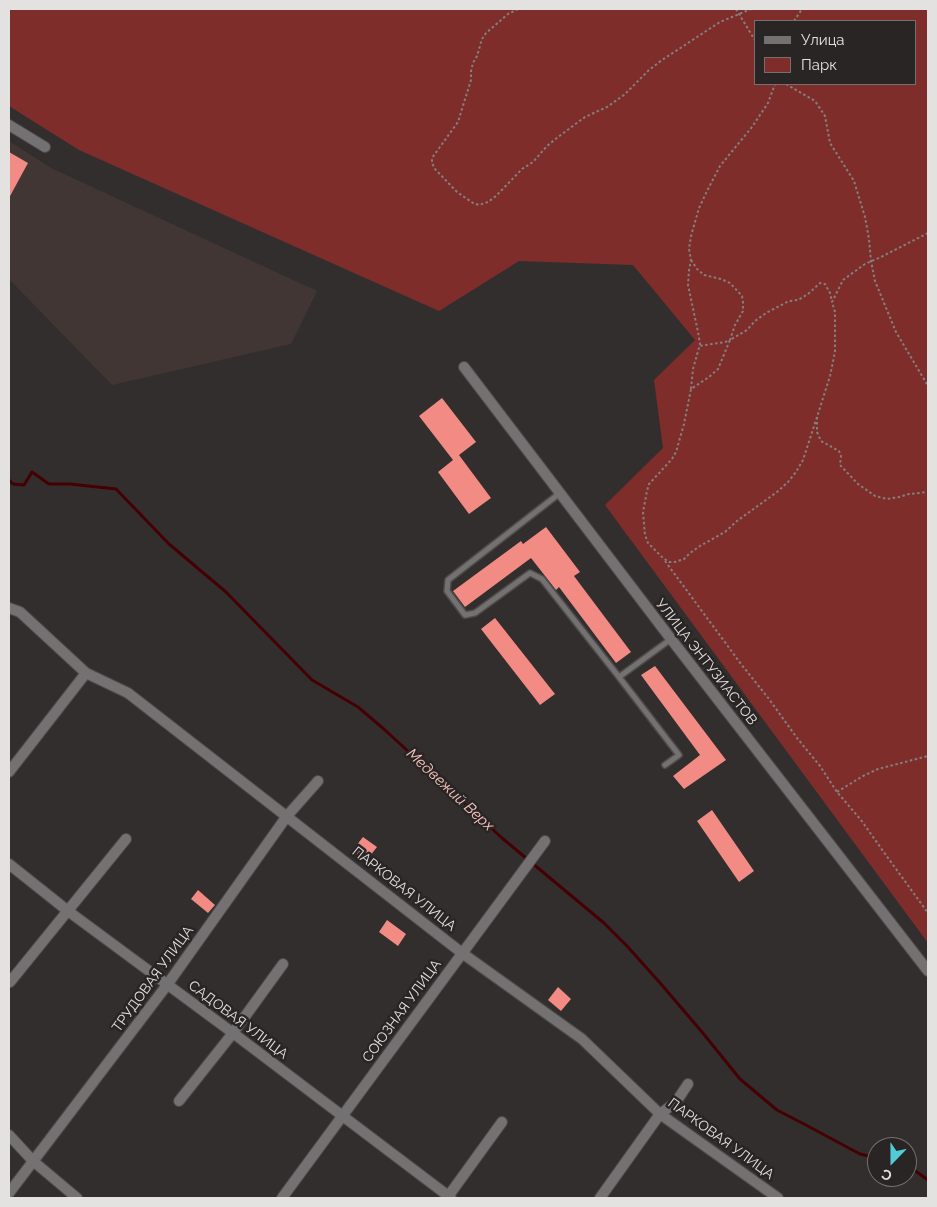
<!DOCTYPE html>
<meta charset="utf-8">
<style>
body{margin:0}
#map{position:relative;width:937px;height:1207px;overflow:hidden;background:#332e2e;font-family:Raleway,sans-serif}
canvas{display:block}
.frame{position:absolute;inset:0;border:10px solid #e4e1e1;pointer-events:none}
.legend{position:absolute;left:754px;top:20px;width:162px;height:65px;box-sizing:border-box;background:#292524;border:1px solid #747070;margin:0;padding:6px 9px;list-style:none;font-size:15px;color:#e4e1e1}
.legend li{display:flex;align-items:center;gap:10px;height:25px}
.legend b{width:25px;border:1px solid #747070}
.north{position:absolute;left:867px;top:1137px;width:50px;height:50px;box-sizing:border-box;background:#292524;border:1px solid #747070;border-radius:50%;rotate:202deg;font-size:14px;font-weight:700;line-height:20px;text-align:center;color:#e4e1e1}
.north::after{content:'';display:block;margin:auto;width:18px;height:22px;background:#52cbd8;clip-path:polygon(50% 0,100% 100%,50% 72%,0 100%)}
</style>
<div id="map">
<canvas width="937" height="1207"></canvas>
<div class="frame"></div>
<ul class="legend">
<li><b style="height:6px;background:#737171"></b>Улица</li>
<li><b style="height:14px;background:#7f2d2b"></b>Парк</li>
</ul>
<div class="north">С</div>
</div>
<script>
const ctx = document.querySelector('canvas').getContext('2d');
ctx.lineJoin = 'round';
function fillPath(path, color) {
  ctx.fillStyle = color;
  ctx.fill(path, 'evenodd');
}
function toPath(rows) {
  const path = new Path2D();
  for (const r of rows) {
    path.moveTo(r[0], r[1]);
    for (let i = 2; i < r.length; i += 2) path.lineTo(r[i], r[i + 1]);
  }
  return path;
}
function strokePath(path, color, width, dash) {
  ctx.strokeStyle = color;
  ctx.lineWidth = width;
  ctx.lineCap = dash ? 'butt' : 'round';
  ctx.setLineDash(dash || []);
  ctx.stroke(path);
}
function drawText(font, color, halo, rows, align = 'center') {
  ctx.font = font + ' Raleway,sans-serif';
  ctx.lineWidth = 5;
  ctx.setLineDash([]);
  ctx.textBaseline = 'middle';
  ctx.strokeStyle = halo;
  ctx.fillStyle = color;
  for (const [text, x, y, turn = 0] of rows) {
    ctx.save();
    ctx.translate(x, y);
    ctx.rotate((+turn || 0) * Math.PI / 180);
    ctx.textAlign = isNaN(turn) ? turn : align;
    if (halo) ctx.strokeText(text, 0, 0);
    ctx.fillText(text, 0, 0);
    ctx.restore();
  }
}
fillPath(toPath([
 [9,141,51,168,317,291,291,344,112,385,9,279]
]), '#413634');
fillPath(toPath([
 [9,9,928,9,928,943,605,505,663,448,654,380,695,340,633,265,519,261,439,311,79,150,9,106],
 [756,21,916,21,916,84,756,84]
]), '#7f2d2b');
strokePath(toPath([
 [9,480,13,484,24,485,32,472,49,484,70,484,116,489,169,544,226,592,312,680,358,707,385,730,502,838,604,923,627,946,661,984,702,1032,740,1079,777,1110,804,1124,860,1154,877,1158],
 [907,1165,928,1180]
]), '#450004', 3);
fillPath(toPath([
 [9,152,28,163,9,198],
 [442,398,476,442,459,455,491,498,469,514,438,472,453,460,419,416],
 [546,527,580,572,574,576,631,652,616,663,559,587,556,590,531,558,465,607,453,591,521,541,523,544],
 [495,618,555,694,540,705,481,629],
 [655,666,726,760,684,789,673,776,700,755,641,675],
 [712,810,754,871,739,882,697,821],
 [363,837,377,847,366,861,352,851],
 [198,890,215,905,208,913,191,899],
 [387,920,406,934,398,946,379,932],
 [558,987,571,999,561,1011,548,1000]
]), '#f18b83');
const service = toPath([
 [560,493,448,580,447,591,465,615,475,613,530,573,542,579,619,677,671,639],
 [619,677,679,755,665,765]
]);
const minor = toPath([
 [9,125,45,147],
 [464,367,671,639,928,971],
 [9,608,20,612,86,673,128,693,462,953,582,1039,660,1114,778,1198],
 [9,772,86,673],
 [9,864,68,911,233,1033,451,1198],
 [10,982,126,839],
 [179,1101,233,1033,283,964],
 [9,1135,33,1161,77,1198],
 [9,1193,167,985,287,816,318,781],
 [282,1198,545,841],
 [447,1198,502,1122],
 [600,1198,660,1114,676,1102,688,1084]
]);
strokePath(service, '#4f4b4b', 8);
strokePath(minor, '#4f4b4b', 12);
strokePath(toPath([
 [518,9,508,14,486,33,482,39,477,56,473,63,471,71,471,80,458,122,432,158,432,163,435,169,457,192,473,203,479,205,488,202,496,196,522,169,533,162,547,146,558,137,585,117,607,107,624,95,649,70,662,60,720,22,751,9],
 [736,9,756,42],
 [794,21,802,9],
 [786,84,815,101,825,116,830,143,854,181,865,217,869,239,871,261,875,281,896,332,928,386],
 [928,233,881,257,865,264,843,280,832,302,835,312,835,352,830,376,817,417,817,432,821,441,839,451,841,456,840,465,858,484,875,496,887,499,899,497,909,494,928,492],
 [691,260,697,269,704,275,721,279,730,283,742,296,743,302,743,311,735,325,730,340,725,342,699,346],
 [691,389,693,369,700,344,698,332,688,285,689,270,691,260,689,249,691,236,699,208,708,189,720,166,752,127,768,103,775,84],
 [817,417,803,460,796,472,788,482,777,492,737,521,725,532,700,546,690,553,684,559,675,562,669,562,663,558,648,543,645,535,643,512,647,491,649,484,672,459,676,452,684,424,691,389,709,377,718,369,730,340,747,330,755,321,766,313,789,301,798,300,808,294,820,283,825,284,830,293,832,302],
 [665,561,741,664,769,699,797,738,820,766,837,792,861,820,883,851,928,913],
 [837,792,863,776,878,769,928,756]
]), '#837f7f', 2, [2.5, 2.5]);
strokePath(service, '#737171', 5);
strokePath(minor, '#737171', 10);
drawText('14px', '#e4e1e1', '#292524', [
 ["УЛИЦА ЭНТУЗИАСТОВ",706,662,52],
 ["ПАРКОВАЯ УЛИЦА",404,889,38],
 ["ТРУДОВАЯ УЛИЦА",153,979,-54],
 ["СОЮЗНАЯ УЛИЦА",402,1011,-54],
 ["САДОВАЯ УЛИЦА",238,1020,37],
 ["ПАРКОВАЯ УЛИЦА",721,1139,36]
]);
drawText('italic 15px', '#fdc8c2', '#292524', [
 ["Медвежий Верх",450,790,43]
]);
</script>
